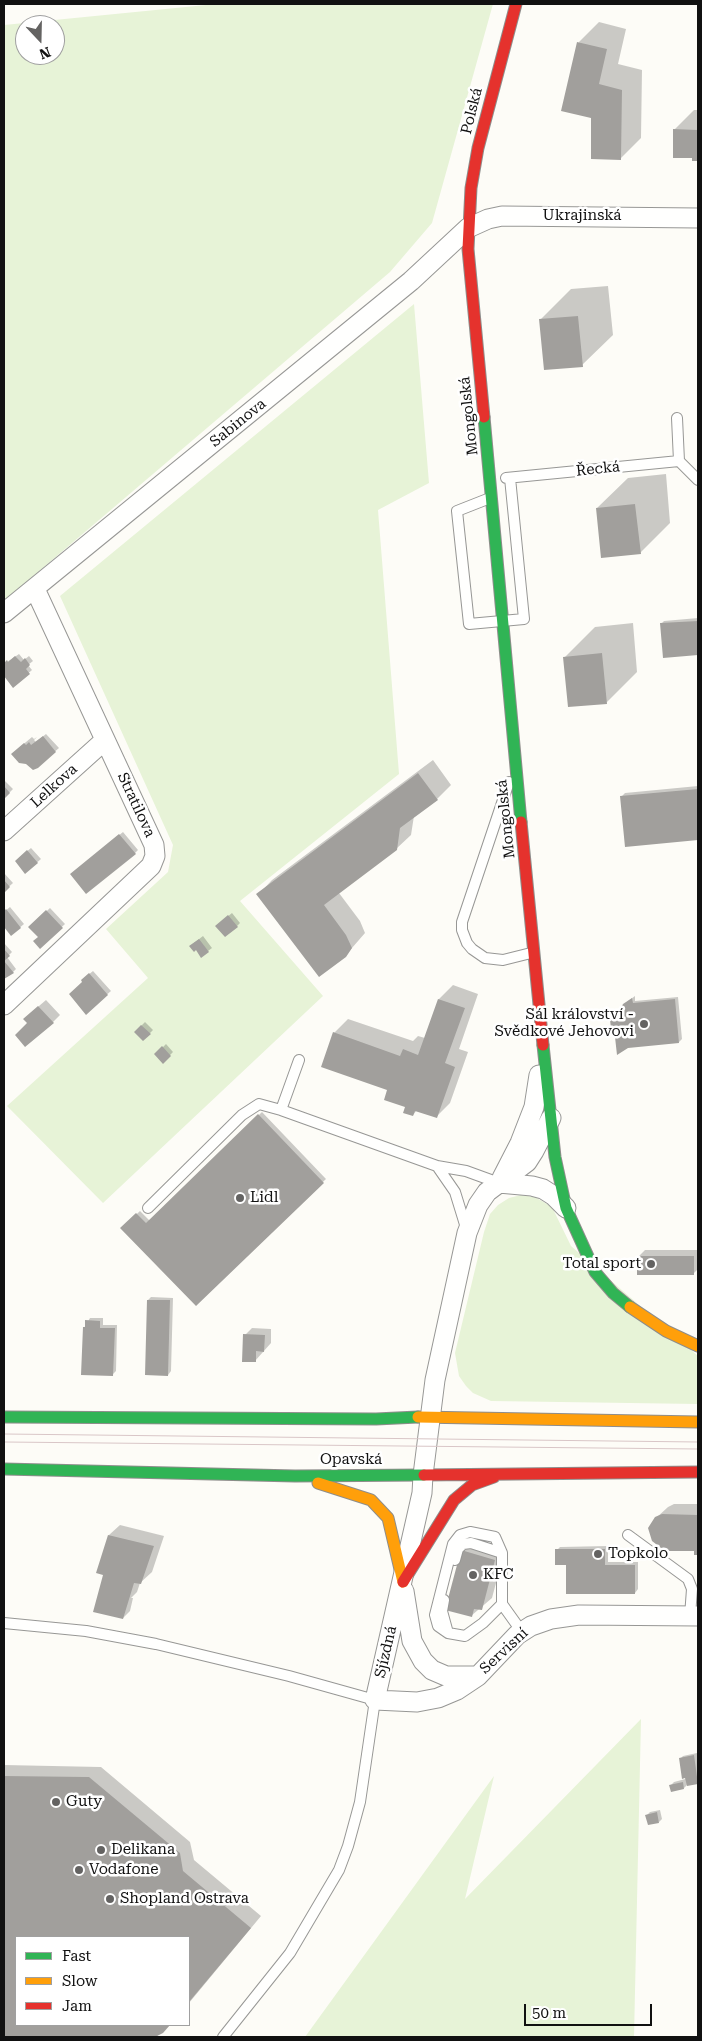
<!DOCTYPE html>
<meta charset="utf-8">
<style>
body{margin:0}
#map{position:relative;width:702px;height:2041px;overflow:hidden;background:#fdfcf7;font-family:"Roboto Serif",serif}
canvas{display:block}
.frame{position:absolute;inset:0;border:5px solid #111;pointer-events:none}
.legend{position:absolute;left:15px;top:1936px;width:175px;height:90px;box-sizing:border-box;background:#fff;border:1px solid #a0a0a0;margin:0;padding:6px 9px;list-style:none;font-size:15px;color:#111}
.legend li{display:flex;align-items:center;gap:10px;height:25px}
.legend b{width:25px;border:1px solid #a0a0a0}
.north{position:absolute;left:15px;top:15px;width:50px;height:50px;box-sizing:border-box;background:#fff;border:1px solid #a0a0a0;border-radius:50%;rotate:159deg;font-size:14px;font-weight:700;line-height:20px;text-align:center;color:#111}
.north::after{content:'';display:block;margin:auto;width:18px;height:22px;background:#646362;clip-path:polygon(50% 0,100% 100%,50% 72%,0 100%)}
.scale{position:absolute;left:524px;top:2004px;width:128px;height:22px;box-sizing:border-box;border:2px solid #111;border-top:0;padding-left:6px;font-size:15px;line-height:18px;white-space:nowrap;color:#111;-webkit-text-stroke:4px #fff;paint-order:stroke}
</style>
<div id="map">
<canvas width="702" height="2041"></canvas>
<div class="frame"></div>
<ul class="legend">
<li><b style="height:6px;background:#30b455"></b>Fast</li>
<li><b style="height:6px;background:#ff9f0a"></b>Slow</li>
<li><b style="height:6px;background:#e5322d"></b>Jam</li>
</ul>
<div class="north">N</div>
<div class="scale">50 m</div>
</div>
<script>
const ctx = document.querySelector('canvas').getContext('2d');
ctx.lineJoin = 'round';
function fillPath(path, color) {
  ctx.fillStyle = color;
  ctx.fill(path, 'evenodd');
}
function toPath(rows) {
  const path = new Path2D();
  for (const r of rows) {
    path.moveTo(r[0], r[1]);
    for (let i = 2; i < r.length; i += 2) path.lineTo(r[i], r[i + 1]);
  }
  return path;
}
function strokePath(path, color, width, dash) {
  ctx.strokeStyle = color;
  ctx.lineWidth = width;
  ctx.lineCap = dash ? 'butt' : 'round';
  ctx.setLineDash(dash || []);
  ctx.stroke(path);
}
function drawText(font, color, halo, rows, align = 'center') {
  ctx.font = font + ' "Roboto Serif",serif';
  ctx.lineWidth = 5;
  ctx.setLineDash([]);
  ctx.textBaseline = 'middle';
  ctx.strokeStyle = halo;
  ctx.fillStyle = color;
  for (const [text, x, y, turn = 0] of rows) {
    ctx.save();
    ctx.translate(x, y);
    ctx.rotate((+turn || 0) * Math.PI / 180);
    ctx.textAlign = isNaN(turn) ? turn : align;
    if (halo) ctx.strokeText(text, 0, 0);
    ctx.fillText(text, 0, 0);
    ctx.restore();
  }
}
fillPath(toPath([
 [216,4,493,4,432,223,390,272,4,601,4,25],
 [25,25,55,25,55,55,25,55],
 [414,304,429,483,378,510,399,774,240,901,323,996,103,1203,7,1106,148,978,106,929,168,872,173,845,60,596],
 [521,1195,535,1197,552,1207,571,1246,698,1356,698,1404,491,1401,473,1393,466,1386,459,1376,455,1353,484,1232,490,1214,498,1205,509,1198],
 [641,1719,634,2037,305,2037,494,1776,465,1899]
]), '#e7f3d7');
fillPath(toPath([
 [599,22,626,29,618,64,642,70,641,138,621,158,592,117,579,42],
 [694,110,698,110,698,159,693,159,674,130],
 [608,286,613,335,582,365,540,320,571,289],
 [666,474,670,523,640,553,597,508,628,478],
 [698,618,698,653,664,657,661,624,664,621],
 [633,623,637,672,606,703,565,657,595,627],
 [19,654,24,660,29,656,33,661,28,665,32,670,14,686,4,674,4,664],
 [46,734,59,748,37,767,20,747,32,737,34,739,37,737,34,740,36,742],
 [433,760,451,785,437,799,414,816,411,835,396,849,339,893,360,921,365,933,345,956,258,895,272,880],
 [4,780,13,789,4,798],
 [698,786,698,839,626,846,622,796,625,793],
 [123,832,138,850,135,853,75,871],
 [31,848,41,859,26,872,19,858],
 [4,873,13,883,4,891],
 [10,907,24,924,11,935,4,925,4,912],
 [50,908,65,924,40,947,39,936,30,927],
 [232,913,240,923,237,926,220,923],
 [203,936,212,948,208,951,194,943],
 [4,943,12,952,7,957,16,969,10,975,8,973,4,977],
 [93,971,111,991,86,1013,82,980],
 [453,985,478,994,459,1049,468,1052,450,1103,436,1117,417,1110,413,1115,334,1033,348,1019,413,1041,418,1036,425,1038,439,999],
 [635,996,635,1001,678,997,682,1039,679,1042,616,1027,611,1021,618,1017,628,1001],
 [46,1000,60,1015,53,1022,29,1023,32,1012],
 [145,1022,153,1030,143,1040,135,1032],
 [166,1044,173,1052,163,1062,156,1054],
 [262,1112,326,1179,196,1305,122,1228,140,1211,150,1221],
 [645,1250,698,1250,698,1269,694,1273,638,1257],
 [151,1297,173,1298,171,1371,168,1375,148,1300],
 [90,1318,103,1318,103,1325,117,1325,116,1371,113,1374,84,1328],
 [252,1328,271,1329,271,1343,255,1361,245,1335],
 [674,1504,698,1504,698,1554,695,1554,696,1549,656,1518,668,1507],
 [120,1525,164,1536,152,1572,140,1583,137,1592,131,1598,133,1598,130,1611,123,1618,109,1535],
 [473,1540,505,1549,492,1598,471,1616,462,1551],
 [608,1546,608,1562,638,1562,638,1589,635,1593,567,1564,557,1550,560,1547],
 [697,1753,698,1782,687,1785,684,1788,671,1785,674,1782,689,1778,680,1759,683,1756],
 [4,1765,101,1767,190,1842,194,1860,261,1916,189,2003,189,1937,16,1937,16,2025,170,2025,156,2037,4,2037],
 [660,1810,662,1819,659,1822,647,1815,650,1812]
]), '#0003');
fillPath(toPath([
 [577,42,607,49,599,84,622,90,621,160,591,159,591,118,561,111],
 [673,129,698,130,698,161,692,161,692,158,673,158],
 [578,316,583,367,544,370,539,319],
 [635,504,641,554,601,558,596,508],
 [698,621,698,655,663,658,660,623],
 [602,653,607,704,568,707,563,657],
 [15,656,21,662,25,658,30,665,26,669,30,674,13,688,4,676,4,663,7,660,8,662],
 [43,736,56,752,38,768,33,770,26,764,19,763,11,754,24,743,26,745,29,742,31,745],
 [418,773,438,800,400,828,397,850,324,905,346,935,352,948,346,957,319,977,256,894],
 [4,786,10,793,4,799],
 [698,789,698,840,625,847,620,796],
 [119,834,136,854,86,894,70,874],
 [27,850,38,863,25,874,15,861],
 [4,880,10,887,4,893],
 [6,909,21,928,11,936,4,927,4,911],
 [46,910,63,928,40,949,33,941,38,937,28,927],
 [228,915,238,927,225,937,215,926],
 [199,939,209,952,201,958,196,950,194,952,189,946],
 [4,949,10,956,4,961,14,973,4,979],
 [89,973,108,995,86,1015,69,994,82,982,81,980],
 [632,998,633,1003,675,999,679,1043,628,1048,617,1055,614,1028,611,1028,610,1020,615,1020,623,1004],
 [438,999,465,1008,445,1063,455,1067,437,1118,415,1111,413,1116,403,1113,405,1107,384,1100,387,1090,321,1067,333,1032,400,1056,403,1049,418,1055],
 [38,1006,54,1023,25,1047,15,1035,27,1023,23,1019],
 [141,1025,151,1034,143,1041,134,1032],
 [162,1046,171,1056,163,1064,154,1054],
 [258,1114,324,1183,196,1306,120,1228,136,1213,146,1223],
 [637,1256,694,1256,694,1275,637,1275],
 [147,1300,170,1300,168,1376,145,1375],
 [85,1320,100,1321,100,1328,115,1328,113,1376,81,1375,83,1327,85,1327],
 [243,1334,265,1335,264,1352,256,1351,256,1362,242,1362],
 [662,1514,698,1515,698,1555,694,1555,694,1551,665,1551,652,1541,648,1528,655,1517],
 [108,1535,154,1546,141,1584,134,1583,123,1619,93,1612,103,1575,96,1573],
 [555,1549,605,1549,605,1565,635,1565,635,1594,566,1594,566,1565,555,1565],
 [461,1550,495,1560,482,1610,474,1609,472,1617,445,1610],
 [694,1755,698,1784,687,1786,685,1778,682,1779,679,1758],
 [4,1776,89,1777,180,1853,183,1871,251,1928,189,2002,189,1937,16,1937,16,2025,170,2025,163,2033,155,2037,4,2037],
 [683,1782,684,1789,671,1792,669,1785],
 [657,1812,659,1823,648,1825,645,1815]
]), '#a19f9c');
const lane = toPath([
 [677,418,679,461],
 [506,478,679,461,698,480],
 [490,498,457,511,469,624,524,619,510,478],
 [509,782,462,922,462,930,467,943,472,949,485,958,503,960,531,953],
 [281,1110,437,1166,466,1171,499,1183],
 [437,1166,455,1192,467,1231],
 [148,1208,242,1115,259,1104,281,1110,299,1060],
 [628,1535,688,1579,692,1589,690,1616],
 [455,1560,458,1549,463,1544,471,1543,502,1553],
 [444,1600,442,1611,448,1633],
 [502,1604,483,1623,465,1636,448,1633,438,1626,435,1615,453,1544,460,1535,470,1532,495,1537,502,1553,502,1604,522,1632],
 [4,1623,86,1631,156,1644,289,1676,375,1700,360,1802,348,1846,339,1870,290,1953,223,2037]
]);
const street = toPath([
 [4,613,411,281,468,228,488,219,502,216,698,218],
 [4,831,105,740],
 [4,1005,151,866,155,856,154,845,35,589],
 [551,1118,534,1151,527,1162,487,1192,478,1205,467,1233,435,1380,423,1475,422,1493,375,1700,417,1702,438,1698,457,1690,478,1676,517,1635,531,1626,551,1619,579,1615,698,1616],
 [502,1178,520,1143,534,1107,539,1075],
 [499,1183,532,1186,543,1189,554,1196,566,1208],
 [404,1591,412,1641,423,1661,432,1670,446,1676,478,1676]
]);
const fast = toPath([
 [484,417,521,822],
 [543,1045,555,1157,566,1208,595,1272,613,1293,630,1307],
 [4,1417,376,1419,418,1417],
 [4,1469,295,1476,424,1475]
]);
const slow = toPath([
 [630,1307,666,1331,698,1346],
 [418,1417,698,1422],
 [318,1483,371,1500,388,1518,403,1582]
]);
const jam = toPath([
 [484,417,468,249,471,188,478,148,516,4],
 [521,822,543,1045],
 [424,1475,698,1472],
 [403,1582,454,1500,472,1485,494,1477]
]);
strokePath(lane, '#979795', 12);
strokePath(street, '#979795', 21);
strokePath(fast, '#8e8d8b', 13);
strokePath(slow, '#8e8d8b', 13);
strokePath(jam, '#8e8d8b', 13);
strokePath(lane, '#fffffe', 10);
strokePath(street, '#fffffe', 19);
strokePath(fast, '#30b455', 11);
strokePath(slow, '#ff9f0a', 11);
strokePath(jam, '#e5322d', 11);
strokePath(toPath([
 [4,1434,698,1442],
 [4,1442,698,1449]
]), '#d9c6c7', 1);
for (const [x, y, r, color] of [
 [644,1024,5,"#646362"],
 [240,1198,5,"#646362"],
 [651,1264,5,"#646362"],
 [598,1554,5,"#646362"],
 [473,1575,5,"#646362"],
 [56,1802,5,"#646362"],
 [101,1850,5,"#646362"],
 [79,1870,5,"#646362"],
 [110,1899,5,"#646362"]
]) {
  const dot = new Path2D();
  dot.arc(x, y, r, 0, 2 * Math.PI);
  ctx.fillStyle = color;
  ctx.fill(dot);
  strokePath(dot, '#fff', 2);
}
drawText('15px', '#111', '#fff', [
 ["Polská",472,111,-76],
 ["Ukrajinská",582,216],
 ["Mongolská",469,416,-96],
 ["Sabinova",238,423,-39],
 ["Řecká",598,469,-6],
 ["Lelkova",54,786,-42],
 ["Stratilova",136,805,65],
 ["Mongolská",506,819,-96],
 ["Opavská",351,1460],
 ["Servisní",504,1651,-43],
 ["Sjízdná",386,1652,-77]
]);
drawText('15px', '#111', '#fff', [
 ["Sál království -",634,1015,"right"],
 ["Svědkové Jehovovi",634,1032,"right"],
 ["Lidl",250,1198],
 ["Total sport",641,1264,"right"],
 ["Topkolo",608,1554],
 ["KFC",483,1575],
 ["Guty",66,1802],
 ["Delikana",111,1850],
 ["Vodafone",89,1870],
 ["Shopland Ostrava",120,1899]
], 'left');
</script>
